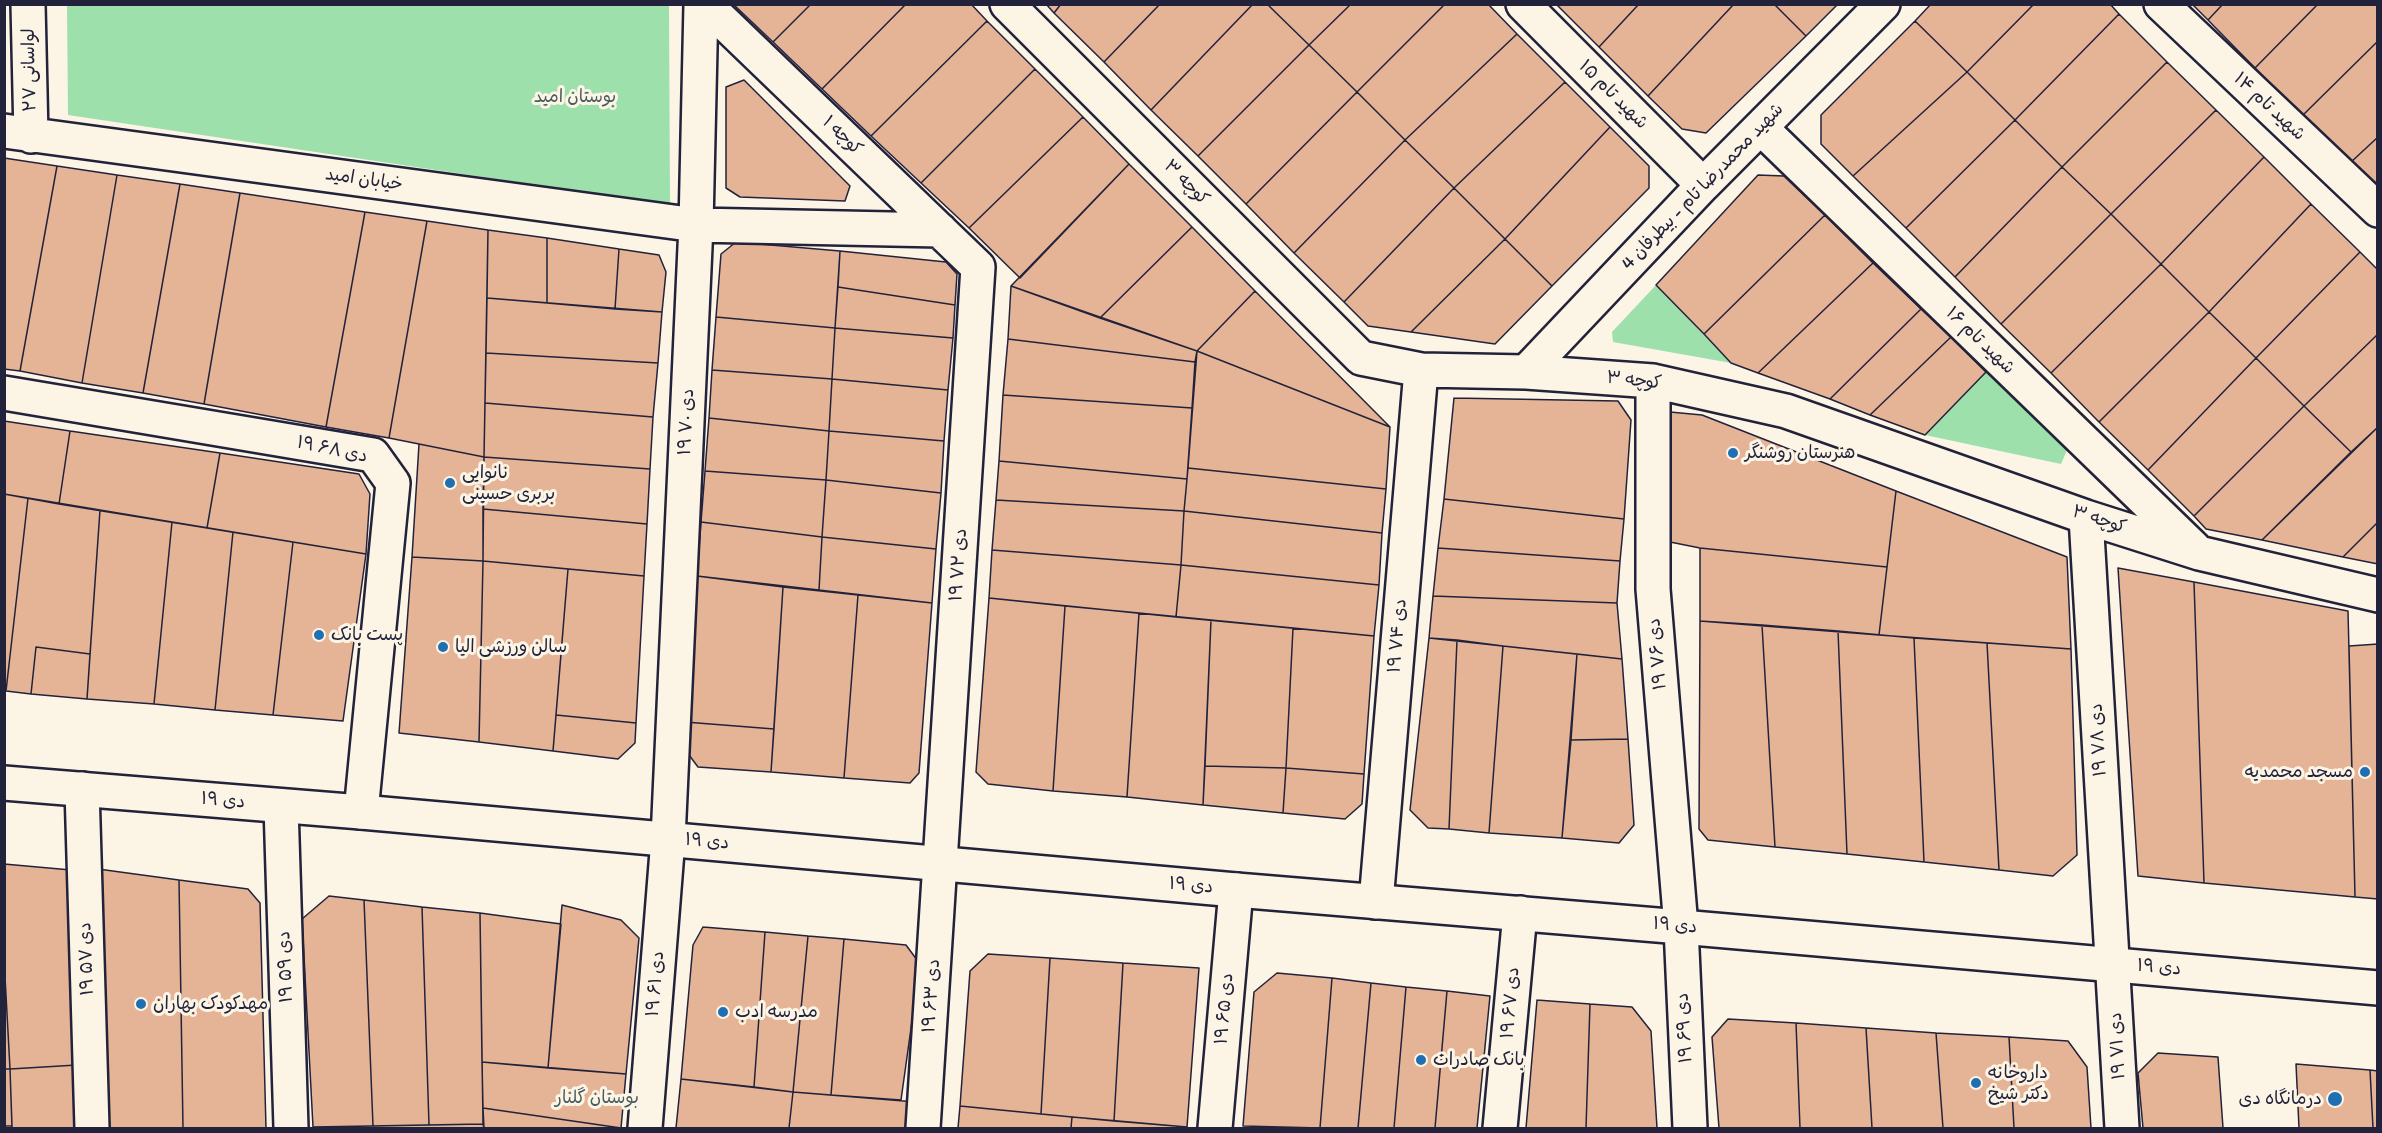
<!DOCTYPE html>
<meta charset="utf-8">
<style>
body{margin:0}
#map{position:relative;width:2382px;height:1133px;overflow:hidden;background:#fcf5e5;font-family:Itim,sans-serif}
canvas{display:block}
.frame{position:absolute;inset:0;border:6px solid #22223b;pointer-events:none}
</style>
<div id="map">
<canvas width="2382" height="1133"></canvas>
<div class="frame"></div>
</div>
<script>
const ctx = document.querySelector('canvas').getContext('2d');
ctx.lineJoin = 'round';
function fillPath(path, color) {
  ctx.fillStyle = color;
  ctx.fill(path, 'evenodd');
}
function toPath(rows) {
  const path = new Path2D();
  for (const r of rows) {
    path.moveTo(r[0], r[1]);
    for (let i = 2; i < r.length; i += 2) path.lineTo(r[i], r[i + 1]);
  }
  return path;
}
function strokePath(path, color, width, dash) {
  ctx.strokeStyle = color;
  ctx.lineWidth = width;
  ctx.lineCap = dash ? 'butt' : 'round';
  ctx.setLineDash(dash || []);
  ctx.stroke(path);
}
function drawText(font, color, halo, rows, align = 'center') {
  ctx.font = font + ' Itim,"Playpen Sans Arabic",sans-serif';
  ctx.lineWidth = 6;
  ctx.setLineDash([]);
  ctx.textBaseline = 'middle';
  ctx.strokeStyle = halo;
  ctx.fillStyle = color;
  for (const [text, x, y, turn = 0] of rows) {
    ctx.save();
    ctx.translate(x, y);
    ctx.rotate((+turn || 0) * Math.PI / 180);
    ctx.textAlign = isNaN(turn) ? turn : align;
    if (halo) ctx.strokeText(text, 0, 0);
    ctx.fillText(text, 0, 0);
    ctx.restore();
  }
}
fillPath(toPath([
 [67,5,669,5,670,205,68,115],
 [1656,285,1731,363,1613,342,1612,332],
 [1986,372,2067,450,2061,464,1925,435]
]), '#9ee0ab');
const building = toPath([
 [733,4,811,4,773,42,733,4],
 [811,4,906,4,822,89,773,42,811,4],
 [906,4,971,4,987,21,871,136,822,89,906,4],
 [1046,4,1061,4,1054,13,1046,4],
 [1061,4,1160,4,1104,62,1054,13,1061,4],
 [1160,4,1253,4,1151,110,1104,62,1160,4],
 [1253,4,1267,4,1309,45,1198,156,1151,110,1253,4],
 [1267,4,1351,4,1309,45,1267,4],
 [1351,4,1445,4,1357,92,1309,45,1351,4],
 [1445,4,1488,4,1517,34,1405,140,1357,92,1445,4],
 [1556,4,1639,4,1599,47,1556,4],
 [1639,4,1734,4,1648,96,1599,47,1639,4],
 [1734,4,1774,4,1806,36,1706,133,1682,129,1648,96,1734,4],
 [1774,4,1838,4,1806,36,1774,4],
 [1931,4,2034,4,1967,72,1915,21,1931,4],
 [2034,4,2110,4,2119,14,2015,120,1967,72,2034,4],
 [2192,4,2223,4,2208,20,2192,4],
 [2223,4,2318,4,2255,68,2208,20,2223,4],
 [2318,4,2378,4,2378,41,2302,116,2255,68,2318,4],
 [2119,14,2167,62,2062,167,2015,120,2119,14],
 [987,21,1035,69,921,183,871,136,987,21],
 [1915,21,1967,72,1853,176,1821,144,1821,115,1915,21],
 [1517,34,1565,82,1454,188,1405,140,1517,34],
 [2378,41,2378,137,2350,163,2302,116,2378,41],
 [1309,45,1357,92,1246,204,1198,156,1309,45],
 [2167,62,2216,110,2111,214,2062,167,2167,62],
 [1035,69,1083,117,969,228,921,183,1035,69],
 [1967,72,2015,120,1906,228,1853,176,1967,72],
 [744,80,850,186,845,201,740,197,726,188,726,87,744,80],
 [1565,82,1610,127,1505,239,1454,188,1565,82],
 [1357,92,1405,140,1294,253,1246,204,1357,92],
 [2216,110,2264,157,2161,264,2111,214,2216,110],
 [1083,117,1129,164,1020,278,969,228,1083,117],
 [2015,120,2062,167,1955,277,1906,228,2015,120],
 [1610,127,1649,166,1649,188,1552,286,1505,239,1610,127],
 [2378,137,2378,191,2350,163,2378,137],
 [1405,140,1454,188,1344,302,1294,253,1405,140],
 [2264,157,2311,204,2209,312,2161,264,2264,157],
 [4,158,57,166,20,371,4,369,4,158],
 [1129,164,1192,227,1100,318,1011,286,1129,164],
 [57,166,117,175,82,383,20,371,57,166],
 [2062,167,2111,214,2001,324,1955,277,2062,167],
 [117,175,180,184,143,393,82,383,117,175],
 [1758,175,1784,176,1825,215,1704,334,1656,285,1758,175],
 [180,184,240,193,204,404,143,393,180,184],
 [1454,188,1505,239,1411,332,1368,326,1344,302,1454,188],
 [240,193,365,212,326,427,204,404,240,193],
 [2311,204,2360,252,2256,358,2209,312,2311,204],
 [365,212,427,221,389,438,326,427,365,212],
 [2111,214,2161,264,2051,373,2001,324,2111,214],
 [1825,215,1873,263,1758,373,1731,363,1704,334,1825,215],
 [427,221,488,230,484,457,389,438,427,221],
 [1192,227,1255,291,1197,351,1100,318,1192,227],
 [488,230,547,238,547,303,487,298,488,230],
 [547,238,619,249,615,309,547,303,547,238],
 [1505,239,1552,286,1495,344,1411,332,1505,239],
 [736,242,840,251,835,328,716,317,721,254,736,242],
 [619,249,659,255,666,272,662,312,615,309,619,249],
 [840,251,946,262,957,274,955,305,838,287,840,251],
 [2360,252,2378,270,2378,334,2304,406,2256,358,2360,252],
 [1873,263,1921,309,1830,399,1758,373,1873,263],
 [2161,264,2209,312,2099,422,2051,373,2161,264],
 [1011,286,1197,351,1195,362,1008,339,1011,286],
 [838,287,955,305,953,338,835,328,838,287],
 [1255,291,1390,427,1197,351,1255,291],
 [487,298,662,312,658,363,486,353,487,298],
 [1921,309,1951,337,1870,415,1830,399,1921,309],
 [2209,312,2256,358,2148,470,2099,422,2209,312],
 [716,317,835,328,832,379,712,370,716,317],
 [835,328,953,338,948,390,832,379,835,328],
 [2378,334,2378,427,2351,452,2304,406,2378,334],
 [1951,337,1986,372,1925,435,1870,415,1951,337],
 [1008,339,1195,362,1192,408,1003,395,1008,339],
 [1197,351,1390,427,1386,489,1188,468,1197,351],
 [486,353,658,363,653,417,485,403,486,353],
 [2256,358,2304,406,2194,516,2148,470,2256,358],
 [712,370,832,379,829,431,709,418,712,370],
 [832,379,948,390,944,441,829,431,832,379],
 [1003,395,1192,408,1187,479,999,461,1003,395],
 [1454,398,1618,401,1631,420,1624,519,1444,499,1454,398],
 [485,403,653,417,650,469,484,457,485,403],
 [2304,406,2351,452,2262,540,2206,529,2194,516,2304,406],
 [1670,412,1702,415,1896,491,1887,567,1700,548,1660,540,1670,412],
 [709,418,829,431,826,480,705,471,709,418],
 [4,421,70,431,59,504,4,494,4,421],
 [2378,427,2378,522,2343,557,2262,540,2378,427],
 [70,431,220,453,207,528,59,504,70,431],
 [829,431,944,441,941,493,826,480,829,431],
 [419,444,484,457,483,561,412,557,419,444],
 [220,453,359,474,370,494,366,554,207,528,220,453],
 [484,457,650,469,647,524,483,509,484,457],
 [999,461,1187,479,1184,511,996,500,999,461],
 [1188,468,1386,489,1382,533,1184,511,1188,468],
 [705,471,826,480,822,537,701,522,705,471],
 [826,480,941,493,936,549,822,537,826,480],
 [1896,491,2067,557,2071,649,1879,635,1896,491],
 [4,494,28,498,6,691,4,691,4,494],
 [28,498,100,510,90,654,36,647,31,694,6,691,28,498],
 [1444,499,1624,519,1620,561,1438,548,1444,499],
 [996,500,1184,511,1181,565,992,550,996,500],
 [483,509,647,524,644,576,483,561,483,509],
 [100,510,172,522,154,704,87,699,100,510],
 [1184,511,1382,533,1379,585,1181,565,1184,511],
 [172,522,233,532,215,710,154,704,172,522],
 [701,522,822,537,819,590,697,576,701,522],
 [2378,522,2378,564,2343,557,2378,522],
 [233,532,293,542,273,715,215,710,233,532],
 [822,537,936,549,932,603,819,590,822,537],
 [293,542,366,554,343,721,273,715,293,542],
 [1438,548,1620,561,1617,603,1433,596,1438,548],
 [1700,548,1887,567,1879,635,1700,621,1700,548],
 [992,550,1181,565,1176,617,989,598,992,550],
 [412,557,483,561,479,742,399,733,412,557],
 [483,561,568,569,553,751,479,742,483,561],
 [1181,565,1379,585,1374,636,1176,617,1181,565],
 [2118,568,2194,582,2204,883,2138,876,2118,568],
 [568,569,644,576,636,723,556,715,568,569],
 [697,576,783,587,774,729,685,722,697,576],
 [2194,582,2348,611,2355,897,2204,883,2194,582],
 [783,587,858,595,844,778,771,772,783,587],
 [858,595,932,603,919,773,910,783,844,778,858,595],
 [1433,596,1617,603,1622,659,1429,638,1433,596],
 [989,598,1065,606,1053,791,988,784,976,772,989,598],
 [1065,606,1139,613,1127,797,1053,791,1065,606],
 [1139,613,1211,620,1203,805,1127,797,1139,613],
 [1211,620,1293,628,1286,768,1205,766,1211,620],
 [1700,621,1762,625,1775,847,1708,840,1699,829,1700,621],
 [1762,625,1838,631,1847,854,1775,847,1762,625],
 [1293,628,1374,636,1364,774,1286,768,1293,628],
 [1838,631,1914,638,1924,862,1847,854,1838,631],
 [1429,638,1457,640,1449,829,1428,828,1410,810,1429,638],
 [1914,638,1987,643,1999,870,1924,862,1914,638],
 [1457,640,1503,646,1489,833,1449,829,1457,640],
 [1987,643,2071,649,2077,855,2053,876,1999,870,1987,643],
 [2378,644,2378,899,2355,897,2349,646,2378,644],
 [1503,646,1577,654,1562,838,1489,833,1503,646],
 [36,647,90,654,87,699,31,694,36,647],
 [1577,654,1622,659,1628,739,1571,740,1577,654],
 [556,715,636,723,635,743,618,759,553,751,556,715],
 [685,722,774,729,771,772,698,767,683,747,685,722],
 [1628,739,1634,825,1619,843,1562,838,1571,740,1628,739],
 [1205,766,1286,768,1283,813,1203,805,1205,766],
 [1286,768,1364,774,1362,804,1345,819,1283,813,1286,768],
 [4,864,71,870,77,1065,10,1069,4,958,4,864],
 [98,869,179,880,183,1128,104,1128,98,869],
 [179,880,248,889,260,903,266,1128,183,1128,179,880],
 [329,896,364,900,373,1126,313,1127,302,919,329,896],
 [364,900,422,907,429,1125,373,1126,364,900],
 [562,905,621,920,639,938,626,1074,548,1068,562,905],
 [422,907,480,913,483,1124,429,1125,422,907],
 [480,913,561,924,548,1068,482,1062,480,913],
 [703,927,765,932,754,1087,681,1079,693,945,703,927],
 [765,932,808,936,793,1092,754,1087,765,932],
 [808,936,844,939,831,1095,793,1092,808,936],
 [844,939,906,945,920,964,901,1100,831,1095,844,939],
 [988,954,1050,958,1041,1114,960,1106,970,971,988,954],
 [4,958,10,1069,4,1069,4,958],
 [1050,958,1123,963,1114,1121,1041,1114,1050,958],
 [1123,963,1199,968,1187,1127,1114,1121,1123,963],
 [1277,973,1332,978,1320,1128,1243,1126,1254,992,1277,973],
 [1332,978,1371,983,1358,1128,1320,1128,1332,978],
 [1371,983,1406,987,1394,1128,1358,1128,1371,983],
 [1406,987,1447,991,1435,1128,1394,1128,1406,987],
 [1447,991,1490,996,1477,1128,1435,1128,1447,991],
 [1537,1000,1590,1004,1586,1128,1526,1128,1537,1000],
 [1590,1004,1632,1007,1651,1031,1657,1128,1586,1128,1590,1004],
 [1728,1019,1796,1023,1800,1128,1719,1128,1712,1037,1728,1019],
 [1796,1023,1866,1028,1872,1128,1800,1128,1796,1023],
 [1866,1028,1936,1033,1943,1128,1872,1128,1866,1028],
 [1936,1033,2009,1037,2014,1128,1943,1128,1936,1033],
 [2009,1037,2068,1041,2087,1067,2091,1128,2014,1128,2009,1037],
 [2158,1053,2218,1057,2223,1128,2143,1128,2138,1073,2158,1053],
 [482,1062,626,1074,621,1128,483,1108,482,1062],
 [2296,1064,2370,1070,2373,1128,2299,1128,2296,1064],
 [77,1065,79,1128,12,1128,10,1069,77,1065],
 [4,1069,10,1069,12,1126,4,1126,4,1069],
 [2370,1070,2378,1071,2378,1128,2373,1128,2370,1070],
 [681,1079,793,1092,789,1128,676,1128,681,1079],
 [793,1092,916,1102,913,1128,789,1128,793,1092],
 [960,1106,1072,1117,1071,1128,958,1128,960,1106],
 [483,1108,621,1128,484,1128,483,1108],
 [1072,1117,1187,1127,1187,1128,1071,1128,1072,1117],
 [483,1124,484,1128,313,1128,313,1127,483,1124]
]);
fillPath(building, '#e5b497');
strokePath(building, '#22223b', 1.5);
const minor = toPath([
 [28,4,31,136],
 [705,4,978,267,923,1128],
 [1007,4,1361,358,1421,370,1526,372,1653,381,1786,411,2086,517,2199,553,2378,595],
 [1523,4,1703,185],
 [2161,4,2378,210],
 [1761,128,2194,548],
 [4,131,696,225,940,230],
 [1526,372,1703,185,1883,4],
 [1653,381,1653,589,1681,927,1690,1128],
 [4,393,373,455,393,483,361,812],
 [2086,517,2122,1128],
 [82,789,92,1128],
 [281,806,291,1128],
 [1376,902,1421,370],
 [645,1128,668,839,696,225,701,4],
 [1215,1128,1236,890],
 [1500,1128,1520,913]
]);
const secondary = toPath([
 [4,783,361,812,1236,890,1681,927,2378,988]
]);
strokePath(minor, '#22223b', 38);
strokePath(secondary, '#22223b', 38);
strokePath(minor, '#fcf5e5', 33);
strokePath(secondary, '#fcf5e5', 33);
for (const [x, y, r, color] of [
 [1733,453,6,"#1f6fb2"],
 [450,483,6,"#1f6fb2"],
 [319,635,6,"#1f6fb2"],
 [443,647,6,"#1f6fb2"],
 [2365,772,6,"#1f6fb2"],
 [141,1004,6,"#1f6fb2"],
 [723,1012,6,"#1f6fb2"],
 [1421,1060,6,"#1f6fb2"],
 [1976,1083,6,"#1f6fb2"],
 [2335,1099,8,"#1f6fb2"]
]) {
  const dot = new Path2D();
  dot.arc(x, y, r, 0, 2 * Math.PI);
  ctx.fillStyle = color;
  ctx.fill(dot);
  strokePath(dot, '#fcf5e5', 2);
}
drawText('18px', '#22223b', '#fcf5e5', [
 ["لواسانی ۲۷",30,70,-91],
 ["شهید تام ۱۵",1613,95,45],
 ["شهید تام ۱۴",2269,107,43],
 ["کوچه ۱",842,136,44],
 ["خیابان امید",364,180,8],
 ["کوچه ۳",1186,183,45],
 ["شهید محمدرضا تام - بیطرفان 4",1703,187,-46],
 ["شهید تام ۱۶",1980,341,44],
 ["کوچه ۳",1634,381,6],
 ["۱۹ دی ۷۰",687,422,-87],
 ["۱۹ دی ۶۸",332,450,12],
 ["کوچه ۳",2099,520,18],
 ["۱۹ دی ۷۲",959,565,-86],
 ["۱۹ دی ۷۴",1398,636,-85],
 ["۱۹ دی ۷۶",1658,654,-95],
 ["۱۹ دی ۷۸",2099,740,-93],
 ["۱۹ دی",223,801,5],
 ["۱۹ دی",707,842,5],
 ["۱۹ دی",1191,886,5],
 ["۱۹ دی",1675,926,5],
 ["۱۹ دی ۵۷",87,959,-92],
 ["۱۹ دی ۵۹",286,967,-92],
 ["۱۹ دی",2159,968,5],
 ["۱۹ دی ۶۱",656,984,-85],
 ["۱۹ دی ۶۳",932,996,-86],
 ["۱۹ دی ۶۷",1511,1003,-85],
 ["۱۹ دی ۶۵",1225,1009,-85],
 ["۱۹ دی ۶۹",1685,1028,-93],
 ["۱۹ دی ۷۱",2118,1046,-93]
]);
drawText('18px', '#475b5d', '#fcf5e5', [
 ["بوستان امید",575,97],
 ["بوستان گلنار",597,1098]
]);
drawText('18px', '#22223b', '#fcf5e5', [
 ["هنرستان روشنگر",1745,453],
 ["نانوایی",462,473],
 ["بربری حسینی",462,494],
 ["پست بانک",331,635],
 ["سالن ورزشی الیا",455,647],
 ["مسجد محمدیه",2353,772,"right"],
 ["مهدکودک بهاران",153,1004],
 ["مدرسه ادب",735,1012],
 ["بانک صادرات",1433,1060],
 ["داروخانه",1988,1073],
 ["دکتر شیخ",1988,1094],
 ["درمانگاه دی",2322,1099,"right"]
], 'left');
</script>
